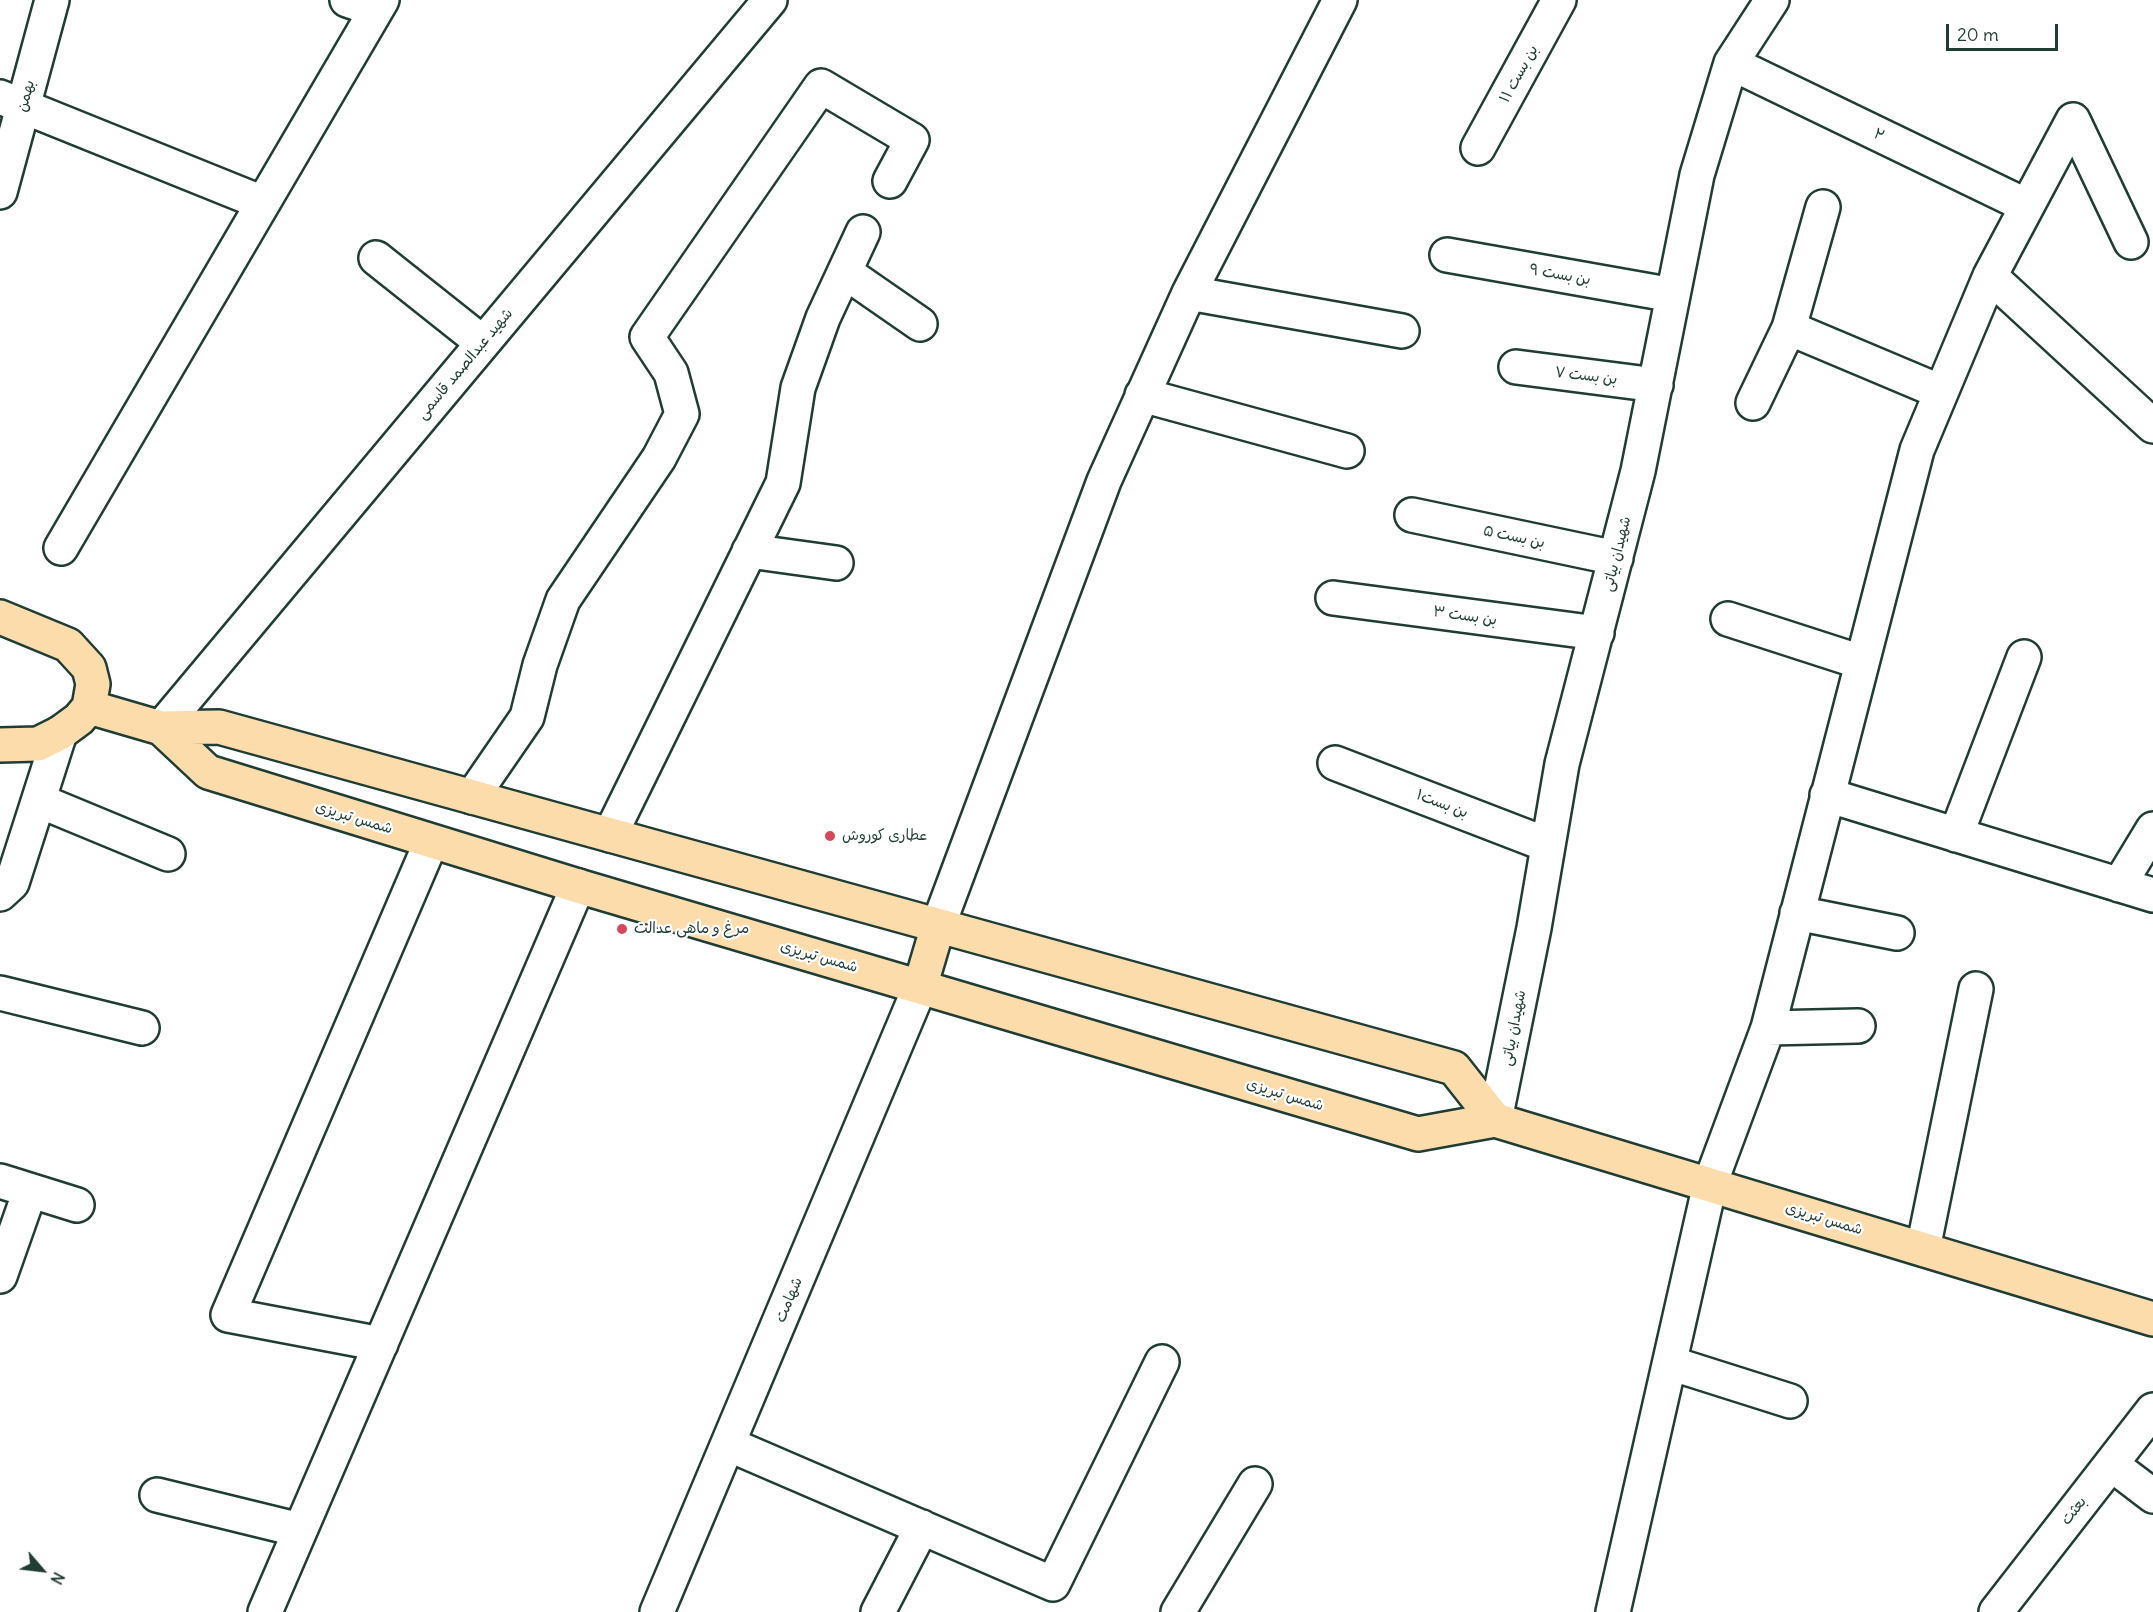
<!DOCTYPE html>
<meta charset="utf-8">
<style>
body{margin:0}
#map{position:relative;width:2153px;height:1612px;overflow:hidden;background:#fff;font-family:Delius,sans-serif}
canvas{display:block}
.north{position:absolute;left:12px;top:1540px;width:60px;height:60px;-webkit-text-stroke:4px #fff;paint-order:stroke;rotate:118deg;font-size:16px;font-weight:700;line-height:24px;text-align:center;color:#1f3d34}
.north::after{content:'';display:block;margin:auto;width:21px;height:27px;background:#1f3d34;clip-path:polygon(50% 0,100% 100%,50% 72%,0 100%)}
.scale{position:absolute;left:1946px;top:24px;width:112px;height:27px;box-sizing:border-box;border:3px solid #1f3d34;border-top:0;padding-left:8px;font-size:18px;line-height:21px;white-space:nowrap;color:#1f3d34;-webkit-text-stroke:4px #fff;paint-order:stroke}
</style>
<div id="map">
<canvas width="2153" height="1612"></canvas>
<div class="north">N</div>
<div class="scale">20 m</div>
</div>
<script>
const ctx = document.querySelector('canvas').getContext('2d');
ctx.lineJoin = 'round';
function toPath(rows) {
  const path = new Path2D();
  for (const r of rows) {
    path.moveTo(r[0], r[1]);
    for (let i = 2; i < r.length; i += 2) path.lineTo(r[i], r[i + 1]);
  }
  return path;
}
function strokePath(path, color, width, dash) {
  ctx.strokeStyle = color;
  ctx.lineWidth = width;
  ctx.lineCap = dash ? 'butt' : 'round';
  ctx.setLineDash(dash || []);
  ctx.stroke(path);
}
function drawText(font, color, halo, rows, align = 'center') {
  ctx.font = font + ' Delius,"Playpen Sans Arabic",sans-serif';
  ctx.lineWidth = 4.5;
  ctx.setLineDash([]);
  ctx.textBaseline = 'middle';
  ctx.strokeStyle = halo;
  ctx.fillStyle = color;
  for (const [text, x, y, turn = 0] of rows) {
    ctx.save();
    ctx.translate(x, y);
    ctx.rotate((+turn || 0) * Math.PI / 180);
    ctx.textAlign = isNaN(turn) ? turn : align;
    if (halo) ctx.strokeText(text, 0, 0);
    ctx.fillText(text, 0, 0);
    ctx.restore();
  }
}
const minor = toPath([
 [347,0,376,10],
 [1731,63,2027,206],
 [0,97,263,203],
 [2073,120,2131,242],
 [1478,148,1559,0],
 [0,192,52,0],
 [1447,255,1673,295],
 [376,258,483,343],
 [845,272,920,324],
 [1990,276,2153,426],
 [1189,293,1402,331],
 [1789,328,1941,392],
 [1516,367,1656,385],
 [1142,395,1347,451],
 [1753,403,1789,328,1823,207],
 [1412,515,1616,558],
 [61,548,382,0],
 [749,551,836,563],
 [1333,598,1597,633],
 [1728,619,1861,662],
 [161,728,770,0],
 [1335,763,1548,845],
 [1827,795,2153,895],
 [472,797,527,717,540,665,563,600,659,458,682,414,671,373,647,337,821,86,912,140,890,181],
 [40,801,168,854],
 [610,835,783,483,798,388,823,318,863,232],
 [1956,835,2024,657],
 [2119,885,2153,829],
 [0,894,12,883,60,733],
 [1797,913,1897,933],
 [938,926,1104,481,1189,293,1340,0],
 [0,993,142,1028],
 [1768,1028,1858,1026],
 [1495,1120,1534,928,1562,764,1638,471,1697,175,1731,63,1772,0],
 [0,1181,77,1205],
 [1923,1249,1976,989],
 [0,1276,30,1191],
 [381,1344,228,1315,431,842],
 [1670,1363,1790,1401],
 [728,1444,1053,1584,1162,1362],
 [2111,1464,2153,1496],
 [157,1495,300,1530],
 [265,1612,578,886],
 [657,1612,920,987],
 [878,1612,922,1527],
 [1178,1612,1255,1484],
 [1613,1612,1710,1184,1768,1028,1917,450,1990,276,2073,120],
 [1996,1612,2153,1410]
]);
const major = toPath([
 [0,617,68,645,89,668,93,684,89,707,79,719,60,733,38,744,0,745],
 [89,707,161,728,219,727,1454,1068,1495,1120],
 [161,728,208,772,578,886,1418,1134,1495,1120,2153,1319],
 [920,987,938,926]
]);
strokePath(minor, '#1f3d34', 38);
strokePath(major, '#1f3d34', 38);
strokePath(minor, '#fff', 33);
strokePath(major, '#fddcac', 33);
for (const [x, y, r, color] of [
 [830,836,6,"#d1495b"],
 [622,929,6,"#d1495b"]
]) {
  const dot = new Path2D();
  dot.arc(x, y, r, 0, 2 * Math.PI);
  ctx.fillStyle = color;
  ctx.fill(dot);
  strokePath(dot, '#fff', 2);
}
drawText('15px', '#1f3d34', '#fff', [
 ["بن بست ۱۱",1519,74,-61],
 ["بهمن",26,96,-75],
 ["۲",1879,135,26],
 ["بن بست ۹",1560,275,10],
 ["شهید عبدالصمد قاسمی",465,364,-50],
 ["بن بست ۷",1586,376,7],
 ["بن بست ۵",1514,537,12],
 ["شهیدان بیاتی",1617,554,-76],
 ["بن بست ۳",1465,616,8],
 ["بن بست۱",1442,804,21],
 ["شمس تبریزی",354,818,17],
 ["شمس تبریزی",819,957,16],
 ["شهیدان بیاتی",1514,1028,-79],
 ["شمس تبریزی",1285,1095,17],
 ["شمس تبریزی",1824,1219,17],
 ["شهامت",789,1300,-67],
 ["بعثت",2074,1511,-52]
]);
drawText('15px', '#1f3d34', '#fff', [
 ["عطاری کوروش",842,836],
 ["مرغ و ماهی عدالت",634,929]
], 'left');
</script>
